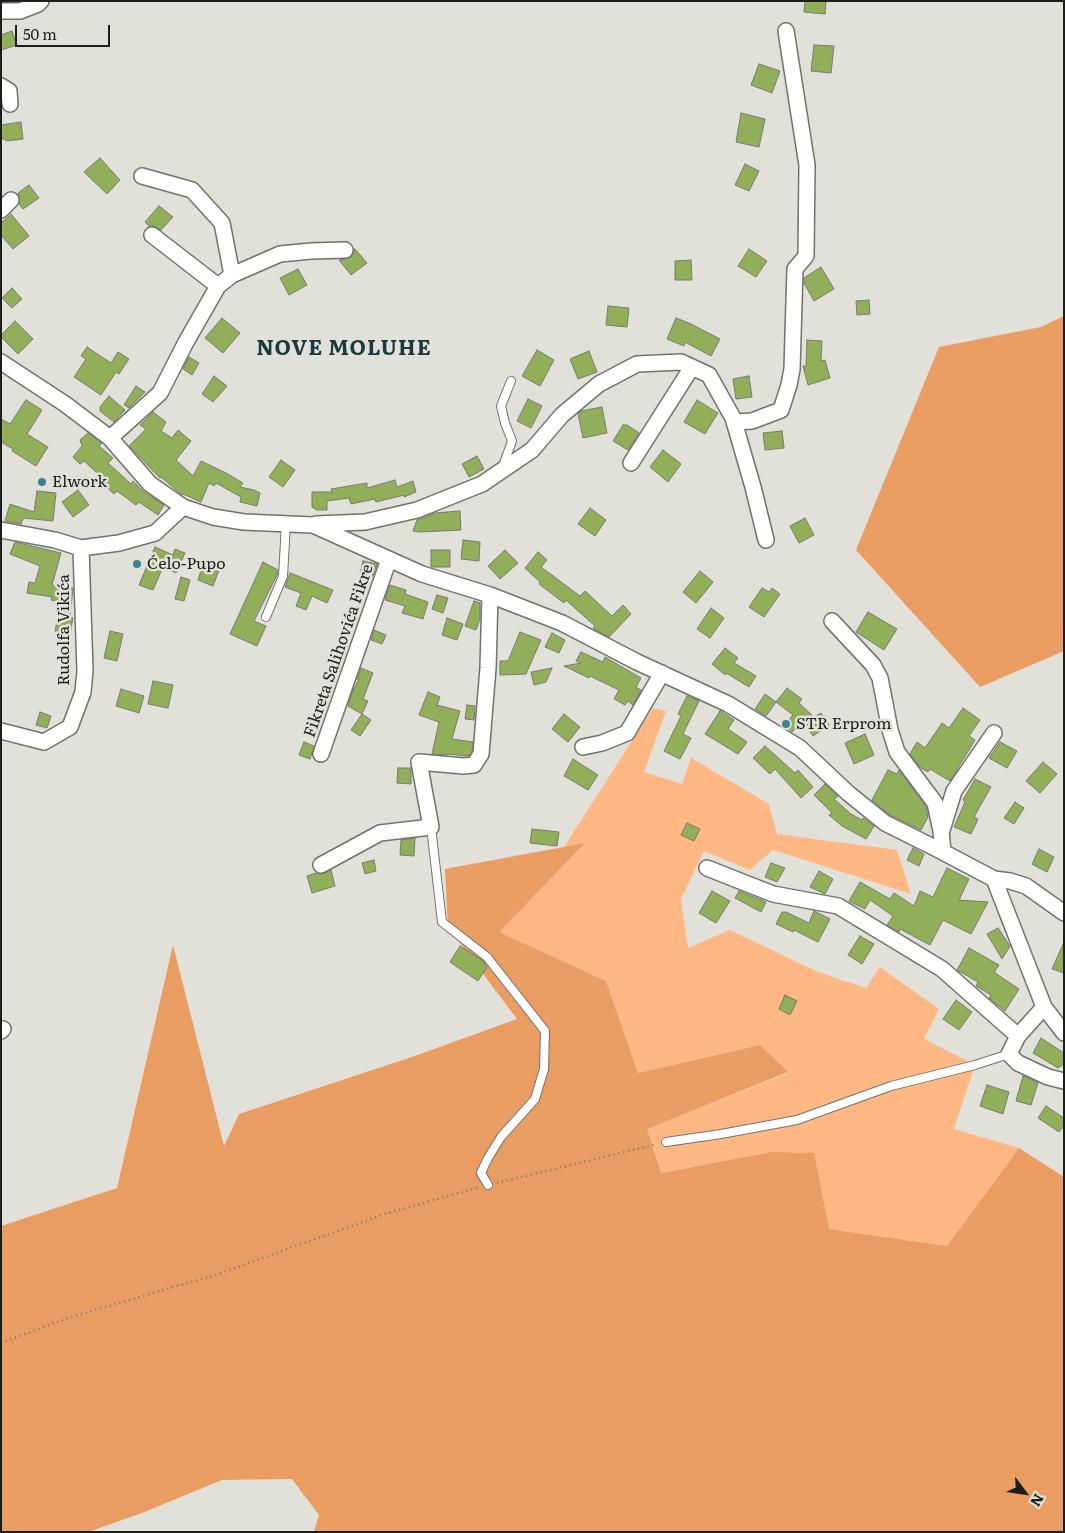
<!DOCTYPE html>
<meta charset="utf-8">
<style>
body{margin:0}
#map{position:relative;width:1065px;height:1533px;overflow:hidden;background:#e1e0d9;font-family:Literata,serif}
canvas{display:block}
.frame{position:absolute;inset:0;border:2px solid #1d1d1b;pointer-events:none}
.north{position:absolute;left:1000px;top:1468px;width:50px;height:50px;-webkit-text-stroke:4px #e1e0d9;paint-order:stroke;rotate:121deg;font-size:14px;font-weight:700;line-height:20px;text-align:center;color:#1d1d1b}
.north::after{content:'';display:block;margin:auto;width:18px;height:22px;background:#1d1d1b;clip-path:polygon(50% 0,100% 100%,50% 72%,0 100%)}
.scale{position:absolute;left:15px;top:25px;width:95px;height:22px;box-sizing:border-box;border:2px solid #1d1d1b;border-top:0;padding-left:6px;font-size:15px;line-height:18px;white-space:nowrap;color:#1d1d1b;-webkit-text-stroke:4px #e1e0d9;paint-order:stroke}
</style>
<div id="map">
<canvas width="1065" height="1533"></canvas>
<div class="frame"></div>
<div class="north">N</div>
<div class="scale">50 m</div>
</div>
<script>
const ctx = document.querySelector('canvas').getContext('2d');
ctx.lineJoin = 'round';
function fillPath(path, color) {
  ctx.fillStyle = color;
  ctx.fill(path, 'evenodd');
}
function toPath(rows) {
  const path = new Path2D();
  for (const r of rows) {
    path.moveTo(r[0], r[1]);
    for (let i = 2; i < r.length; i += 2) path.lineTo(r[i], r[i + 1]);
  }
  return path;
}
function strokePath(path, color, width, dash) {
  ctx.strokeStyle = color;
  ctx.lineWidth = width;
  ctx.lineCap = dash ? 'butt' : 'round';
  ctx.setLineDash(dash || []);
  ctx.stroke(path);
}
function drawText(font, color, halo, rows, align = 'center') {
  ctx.font = font + ' Literata,serif';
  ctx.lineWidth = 5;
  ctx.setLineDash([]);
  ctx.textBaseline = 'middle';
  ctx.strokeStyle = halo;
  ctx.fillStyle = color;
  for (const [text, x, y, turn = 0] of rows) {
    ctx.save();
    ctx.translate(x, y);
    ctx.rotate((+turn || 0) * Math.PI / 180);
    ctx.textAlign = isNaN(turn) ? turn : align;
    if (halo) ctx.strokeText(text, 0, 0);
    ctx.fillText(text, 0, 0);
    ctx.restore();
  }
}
fillPath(toPath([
 [653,708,666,711,644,772,682,784,691,758,769,804,777,834,897,850,911,894,773,850,750,870,704,851,681,899,688,948,730,930,818,972,866,988,880,967,939,1009,924,1039,975,1065,954,1129,1019,1148,947,1246,828,1229,771,1152,661,1173,646,1129,788,1073,760,1045,638,1073,606,981,498,932,584,844,564,847]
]), '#ffb884');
fillPath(toPath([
 [1064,316,1064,651,980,687,856,550,939,347,1041,327],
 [585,843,499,932,606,981,638,1073,760,1045,788,1072,647,1129,661,1173,771,1152,814,1153,829,1229,947,1246,1019,1148,1064,1177,1064,1532,314,1532,319,1515,292,1479,222,1480,142,1513,88,1532,1,1532,1,1226,117,1188,173,945,224,1146,239,1114,412,1057,517,1019,448,927,445,869]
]), '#ea9d63');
const building = toPath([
 [805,1,826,1,825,14,804,12,805,1],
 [12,31,17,45,1,50,1,35,12,31],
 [814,45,834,46,831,73,811,71,814,45],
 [759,64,780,71,772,93,751,85,759,64],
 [741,113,765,119,759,147,736,142,741,113],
 [21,122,23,139,6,141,5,139,1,139,1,125,21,122],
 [100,158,120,180,107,194,84,172,100,158],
 [745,164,759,171,749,191,735,185,745,164],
 [29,185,39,198,23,209,19,204,20,198,18,193,29,185],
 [159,206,173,217,161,230,154,226,149,226,145,222,159,206],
 [11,214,29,236,13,249,1,235,1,223,11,214],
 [354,249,355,249,367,263,351,275,339,260,350,258,353,254,354,249],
 [749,249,767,261,756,277,738,266,749,249],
 [691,260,692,280,675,280,675,261,691,260],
 [821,267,834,289,814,301,804,283,804,278,821,267],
 [298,269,307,285,289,295,280,278,298,269],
 [12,288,22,299,12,308,2,298,12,288],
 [869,300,870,314,857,315,856,301,869,300],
 [608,306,629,308,627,327,606,325,608,306],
 [222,318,240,333,223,353,205,338,222,318],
 [676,318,691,324,720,339,711,356,685,342,684,346,667,339,676,318],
 [15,321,33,339,18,354,1,337,1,335,15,321],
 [807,340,822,341,821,361,825,360,830,378,808,385,803,366,806,366,807,340],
 [87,347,111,363,118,352,129,359,119,374,116,372,101,395,74,377,86,359,81,356,87,347],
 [537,350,554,360,540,386,522,376,537,350],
 [589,351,597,372,578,379,570,359,589,351],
 [189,357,199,363,192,375,183,369,189,357],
 [214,376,227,386,213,402,202,394,214,376],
 [749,376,752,397,736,399,733,379,749,376],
 [136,386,145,392,129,408,124,405,136,386],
 [109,396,125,410,114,422,100,411,100,407,109,396],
 [528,399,542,406,531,428,517,421,528,399],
 [26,400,42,410,27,434,48,447,36,466,12,451,13,449,1,442,1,419,10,424,26,400],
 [697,400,718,413,705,434,684,422,697,400],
 [602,407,607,433,583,438,578,414,581,411,602,407],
 [153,412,166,422,161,431,172,438,178,430,191,441,176,460,193,476,201,461,226,473,243,483,240,487,254,490,260,493,257,506,240,502,241,497,216,483,214,486,209,483,201,502,183,494,182,495,161,477,160,478,129,446,146,429,140,425,153,412],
 [623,425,627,425,639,433,628,450,613,441,623,425],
 [782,431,784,448,765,450,763,433,782,431],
 [88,433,102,443,99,446,113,458,108,463,131,484,133,481,144,492,164,505,158,515,139,502,136,505,117,491,114,494,101,482,104,479,84,461,80,464,73,457,82,446,80,440,88,433],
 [663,450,681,464,668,482,650,467,663,450],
 [477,456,484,469,469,477,462,464,477,456],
 [281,460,295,470,283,487,269,477,281,460],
 [395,480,397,487,413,481,416,492,404,497,404,495,376,502,375,499,351,504,349,498,327,501,327,510,317,510,312,507,312,492,332,492,331,489,367,483,367,488,395,480],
 [78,490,89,505,73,517,62,502,78,490],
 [37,491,56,493,53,521,23,518,21,524,5,521,10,504,34,512,37,491],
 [590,508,606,520,595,536,578,524,590,508],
 [460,511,461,530,420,532,413,531,417,520,435,513,460,511],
 [805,518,814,535,799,543,790,526,805,518],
 [463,540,480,542,479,561,461,559,463,540],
 [15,542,61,553,52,585,73,588,70,617,73,618,70,634,55,631,61,602,51,600,52,597,27,593,29,582,35,583,40,566,10,554,15,542],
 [155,547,173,555,175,549,185,553,176,573,163,567,153,590,139,585,155,547],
 [431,550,450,550,450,567,431,567,431,550],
 [505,550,518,563,500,579,488,566,505,550],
 [538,552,547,560,541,567,580,596,585,591,612,616,623,605,631,614,609,637,594,629,593,628,595,626,566,600,564,603,539,584,540,582,525,568,538,552],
 [363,561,377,564,373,576,360,574,363,561],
 [263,562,278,570,277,575,254,621,266,626,257,646,230,634,263,562],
 [203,564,219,570,213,586,198,580,203,564],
 [700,571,713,582,696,603,683,592,700,571],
 [290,573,333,590,327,603,312,596,306,610,296,606,301,593,285,587,290,573],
 [181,577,190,580,184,601,175,599,181,577],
 [390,585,406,590,405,594,428,602,423,619,402,613,405,606,385,600,390,585],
 [762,588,769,592,772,588,780,594,764,617,749,607,762,588],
 [437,595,448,598,443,613,432,609,437,595],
 [474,601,480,603,480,619,476,630,465,626,474,601],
 [711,608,724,618,710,638,697,629,711,608],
 [868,612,897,629,884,650,856,632,868,612],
 [447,618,463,624,457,640,442,635,447,618],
 [374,630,386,635,382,644,371,640,374,630],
 [110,631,123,634,117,661,104,658,110,631],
 [520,632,541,640,526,674,500,675,500,661,508,661,520,632],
 [552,633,565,640,559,653,545,647,552,633],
 [725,648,738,658,734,663,756,676,749,687,726,673,725,675,712,664,725,648],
 [581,652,603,662,605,657,641,678,636,687,641,690,633,705,628,701,625,705,614,699,619,690,590,676,589,678,564,666,581,663,576,661,581,652],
 [361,668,373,673,363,699,368,701,362,714,348,706,353,690,359,679,357,679,361,668],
 [552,668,546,682,534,685,531,672,552,668],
 [153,681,173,685,168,708,148,704,153,681],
 [787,688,802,699,799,703,814,717,821,713,829,725,813,736,803,721,792,732,785,724,793,715,776,702,766,716,755,709,765,694,776,702,787,688],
 [121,689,144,696,139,713,116,706,121,689],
 [428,692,440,697,437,705,460,711,452,739,473,742,472,751,469,756,447,754,447,755,432,754,439,722,419,715,428,692],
 [687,696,699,701,683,734,691,738,680,759,664,751,681,716,678,714,687,696],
 [467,705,475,706,474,720,465,719,467,705],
 [963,708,980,720,969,736,975,740,950,781,930,769,928,772,921,768,910,754,917,742,925,748,942,723,949,728,963,708],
 [720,711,734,720,728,729,747,742,738,754,705,734,720,711],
 [40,712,51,716,47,728,36,725,40,712],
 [362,714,371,720,360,736,351,730,362,714],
 [564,714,580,727,568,742,552,729,564,714],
 [865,734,874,755,854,764,845,743,865,734],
 [304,742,314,746,310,759,299,755,304,742],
 [1000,742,1017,751,1007,768,989,758,1000,742],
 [765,746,795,773,798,770,813,787,801,798,775,769,770,774,753,758,765,746],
 [573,759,598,775,588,790,564,776,573,759],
 [1043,762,1057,774,1040,793,1026,781,1043,762],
 [398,768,411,768,411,784,397,783,398,768],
 [888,770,897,774,899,770,926,807,928,817,921,830,890,815,872,800,888,770],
 [975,779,991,787,974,817,978,819,971,834,954,827,965,802,963,800,975,779],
 [825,784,838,796,834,799,851,814,862,820,863,818,874,826,866,839,842,826,829,815,832,813,814,795,825,784],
 [1015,802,1024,808,1014,824,1004,818,1015,802],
 [687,823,700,829,694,841,681,835,687,823],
 [532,829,559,832,557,846,530,843,532,829],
 [415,838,414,856,400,855,401,840,415,838],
 [913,848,924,854,919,866,907,860,913,848],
 [1039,849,1054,857,1047,872,1032,864,1039,849],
 [374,860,376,871,365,874,362,863,374,860],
 [771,863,785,868,777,882,765,877,771,863],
 [947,868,969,879,959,900,988,902,971,934,943,920,930,945,900,929,899,932,887,925,893,916,870,900,865,909,849,901,860,882,890,899,894,893,914,906,920,891,933,897,947,868],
 [331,870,335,886,312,893,307,876,316,873,321,874,331,870],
 [819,871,833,879,825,894,810,887,819,871],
 [712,891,730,901,716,923,699,913,712,891],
 [739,891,766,902,761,912,735,898,739,891],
 [814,911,830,919,818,942,794,930,793,932,776,924,782,912,786,912,809,923,814,911],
 [998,928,1010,946,1002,959,987,934,998,928],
 [860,936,874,944,862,964,848,955,860,936],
 [1064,942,1064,973,1052,969,1064,942],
 [460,946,482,960,487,967,478,981,450,962,460,946],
 [969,948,999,965,995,971,995,973,1019,989,1005,1011,989,998,991,995,976,986,978,982,957,970,969,948],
 [785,995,797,1001,790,1015,779,1009,785,995],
 [956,1000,972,1012,959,1030,943,1019,956,1000],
 [1041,1038,1064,1053,1064,1064,1058,1068,1033,1053,1041,1038],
 [1023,1076,1038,1083,1031,1105,1016,1101,1023,1076],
 [987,1085,1009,1092,1003,1114,980,1106,987,1085],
 [1046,1106,1064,1118,1064,1126,1059,1132,1038,1118,1046,1106]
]);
fillPath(building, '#91ae58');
strokePath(building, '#787a74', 1);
const lane = toPath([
 [503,466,512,441,505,423,501,406,511,381],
 [266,617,283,576,286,524],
 [431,827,442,922,487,957,545,1031,544,1069,535,1099,501,1137,488,1158,481,1173,488,1185],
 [666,1142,721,1134,797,1120,891,1086,975,1065,1009,1054]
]);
const street = toPath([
 [1,11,20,11,38,4,41,1],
 [1,86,9,91,10,104],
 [142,176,192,190,222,223,232,275],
 [1,210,11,200],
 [152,235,218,286],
 [1,362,65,404,110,438,150,484,183,507,213,517,244,522,313,525,422,574,490,595,562,623,637,662,728,704,800,748,848,793,885,823,943,852,994,879,1044,1007,1064,1033],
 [734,422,752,421,781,410,789,385,792,369,795,269,806,256,807,165,786,31],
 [110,438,160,393,186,342,218,286,232,275,280,254,311,251,345,250],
 [631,463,692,367],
 [316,524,365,522,417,510,482,484,532,450,562,415,599,384,637,364,681,362,709,375,733,418,753,487,766,540],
 [1,530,55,540,81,548,119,543,155,533,183,507],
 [832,621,873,665,880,678,890,730,897,752,935,803,941,831,943,852],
 [1,731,44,742,70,727,83,692,85,671,81,548],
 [583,747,602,743,627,733,662,673],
 [321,754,389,559],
 [942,830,954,791,994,733],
 [321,865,380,833,431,827,419,762,463,766,474,765,481,754,488,668,490,595],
 [707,868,773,894,838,906,942,969,1018,1036],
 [994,879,1010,881,1026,886,1064,913],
 [1044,1007,1018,1036,1009,1054,1018,1063,1048,1077,1064,1081],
 [1,1031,3,1029]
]);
strokePath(lane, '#72726c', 10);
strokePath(street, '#72726c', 18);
strokePath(toPath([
 [497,1183,657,1144],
 [1,1343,71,1317,215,1275,388,1213,480,1187]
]), '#787873', 2.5, [1, 4]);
strokePath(lane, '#fff', 8);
strokePath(street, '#fff', 15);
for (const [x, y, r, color] of [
 [42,482,5,"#3e8191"],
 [137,564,5,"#3e8191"],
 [786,724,5,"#3e8191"]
]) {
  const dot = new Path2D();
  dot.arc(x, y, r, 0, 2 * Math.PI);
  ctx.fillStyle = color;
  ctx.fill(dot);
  strokePath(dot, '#e1e0d9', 2);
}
drawText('16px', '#1d1d1b', '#e1e0d9', [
 ["Elwork",52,482],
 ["Ćelo-Pupo",147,564],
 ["STR Erprom",796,724]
], 'left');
drawText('16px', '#1d1d1b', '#e1e0d9', [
 ["Rudolfa Vikića",64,630,-90],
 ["Fikreta Salihovića Fikre",339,651,-71]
]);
ctx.letterSpacing = '1px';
drawText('bold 21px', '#183940', '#e1e0d9', [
 ["NOVE MOLUHE",344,349]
]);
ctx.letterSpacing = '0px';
</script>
